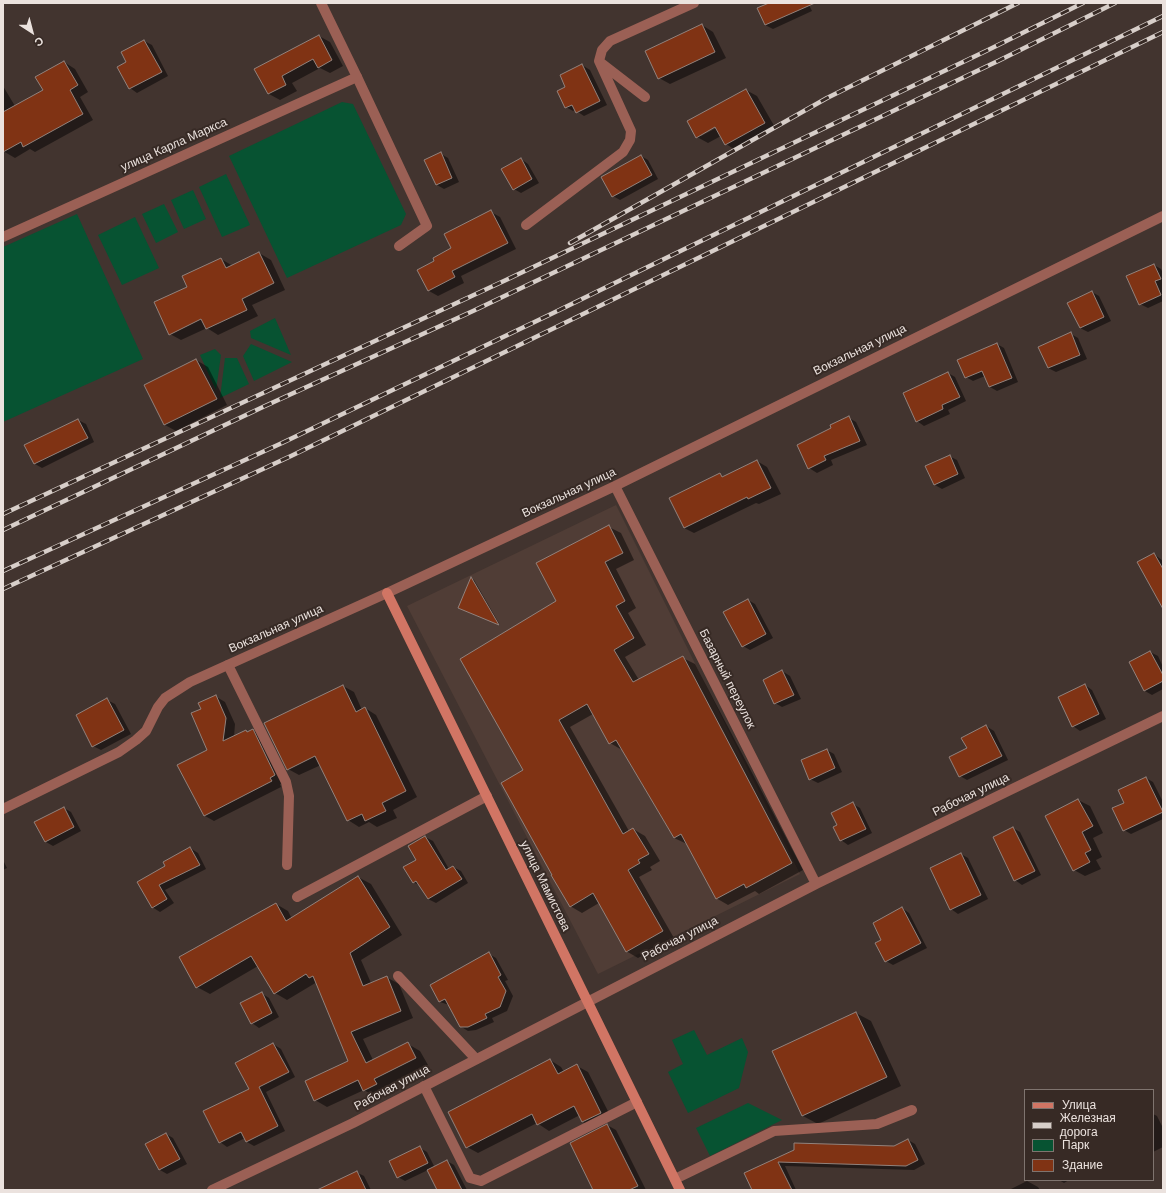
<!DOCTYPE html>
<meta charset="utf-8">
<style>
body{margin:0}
#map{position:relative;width:1166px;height:1193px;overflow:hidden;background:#42342f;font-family:Arial,sans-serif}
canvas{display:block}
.frame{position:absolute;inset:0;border:4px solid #ebe2de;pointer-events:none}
.legend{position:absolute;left:1024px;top:1089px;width:130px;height:92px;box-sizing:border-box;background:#372a25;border:1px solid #7f746f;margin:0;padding:5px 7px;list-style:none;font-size:12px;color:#ebe2de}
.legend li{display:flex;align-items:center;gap:8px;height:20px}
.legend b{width:20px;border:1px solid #7f746f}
.north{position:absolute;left:12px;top:12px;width:40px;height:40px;-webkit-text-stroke:3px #372a25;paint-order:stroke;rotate:144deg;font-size:11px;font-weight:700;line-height:16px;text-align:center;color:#ebe2de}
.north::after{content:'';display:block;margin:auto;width:14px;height:18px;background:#ebe2de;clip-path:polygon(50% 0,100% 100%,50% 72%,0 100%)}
</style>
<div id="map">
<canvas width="1166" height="1193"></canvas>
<div class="frame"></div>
<ul class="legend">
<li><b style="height:5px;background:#d17564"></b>Улица</li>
<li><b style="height:5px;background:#d7cec9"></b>Железная дорога</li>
<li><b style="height:11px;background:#075332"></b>Парк</li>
<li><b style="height:11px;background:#803314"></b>Здание</li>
</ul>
<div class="north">С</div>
</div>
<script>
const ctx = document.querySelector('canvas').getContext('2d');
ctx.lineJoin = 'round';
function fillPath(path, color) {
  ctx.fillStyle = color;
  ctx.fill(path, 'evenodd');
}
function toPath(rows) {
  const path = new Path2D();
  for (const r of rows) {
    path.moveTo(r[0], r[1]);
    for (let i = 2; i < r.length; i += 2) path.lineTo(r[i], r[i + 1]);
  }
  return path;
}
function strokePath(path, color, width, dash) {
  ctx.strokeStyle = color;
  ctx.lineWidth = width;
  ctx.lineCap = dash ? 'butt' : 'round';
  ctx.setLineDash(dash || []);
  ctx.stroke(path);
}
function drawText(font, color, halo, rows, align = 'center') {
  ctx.font = font + ' Arial,sans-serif';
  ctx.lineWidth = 4;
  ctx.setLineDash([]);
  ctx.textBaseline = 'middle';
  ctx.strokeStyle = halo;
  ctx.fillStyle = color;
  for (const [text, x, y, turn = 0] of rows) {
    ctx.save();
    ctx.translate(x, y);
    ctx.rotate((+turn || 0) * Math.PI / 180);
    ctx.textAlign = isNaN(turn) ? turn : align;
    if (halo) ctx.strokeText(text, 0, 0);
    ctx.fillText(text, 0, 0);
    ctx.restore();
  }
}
fillPath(toPath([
 [616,505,800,874,598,974,407,606]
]), '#503d36');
fillPath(toPath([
 [342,102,353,104,406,214,401,225,287,278,229,156],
 [226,174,250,225,222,237,199,187],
 [193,190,206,219,184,229,171,200],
 [164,204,178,232,156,243,142,214],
 [77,214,143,359,3,422,3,247],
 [135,217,159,268,122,285,98,235],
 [275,318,291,355,251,338,250,331],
 [251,344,292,362,254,381,243,356],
 [215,349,221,355,216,390,200,355],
 [225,358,237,358,249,384,220,398],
 [694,1030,707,1055,742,1038,748,1052,739,1088,688,1113,668,1072,683,1064,672,1040],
 [748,1103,782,1120,710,1156,696,1128]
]), '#075332');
fillPath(toPath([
 [771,3,808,3,812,11,773,29,765,25],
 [702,25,713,32,726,58,670,84,659,78],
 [319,36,330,42,343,66,330,73,320,68,292,83,297,91,280,100,269,94,255,70],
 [144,41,152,45,168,76,137,93,130,88,118,67,128,62],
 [64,62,75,69,88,92,80,97,93,120,35,152,30,149,15,158,3,151,3,86,15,106,44,90],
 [582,65,590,70,607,105,584,116,575,110,573,111,566,107,567,88],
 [746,90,757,96,776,129,737,151,726,144,721,136,708,143,697,137],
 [719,124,720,126,701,136,701,134],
 [441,154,448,158,459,182,444,189,437,185],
 [641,156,648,160,658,179,620,200,613,196],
 [521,159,528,164,539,183,521,193,514,189],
 [491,212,500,217,516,249,461,276,464,283,438,296,429,291,419,271,453,249],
 [259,253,271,260,285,290,252,305,258,316,218,335,207,328,181,340,170,334,189,287,221,259,233,266],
 [1154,265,1161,269,1163,273,1163,301,1148,308,1140,304],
 [1092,292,1099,296,1111,321,1088,332,1080,328],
 [1071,334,1078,338,1087,359,1056,372,1048,368],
 [997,344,1004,348,1018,382,997,391,990,387,985,376,973,381,966,377],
 [196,360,208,367,227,405,176,431,165,425],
 [948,373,955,377,966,401,948,410,950,414,924,426,917,421],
 [849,418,856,422,867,445,831,460,833,465,817,473,809,468,832,428],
 [78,420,86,424,94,442,42,468,35,464],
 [949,456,957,460,965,478,942,489,935,485],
 [757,461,767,467,781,494,759,504,756,503,694,533,684,528,720,475,724,477],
 [609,527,621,533,634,560,616,569,636,608,628,613,646,645,625,657,639,680,683,658,695,664,803,870,759,894,755,891,728,905,716,898,687,844,674,838,622,750,610,743,593,714,570,727,629,831,633,829,645,836,660,861,650,867,652,870,639,877,674,938,638,958,626,951,599,903,582,913,570,906,553,875,524,771,557,601],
 [1154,554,1163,561,1163,599],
 [472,579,474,580,500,625,462,609],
 [748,600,755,604,773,638,750,650,743,646],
 [1150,652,1158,656,1163,667,1163,689,1152,695,1145,691,1130,662],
 [782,671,790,676,801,699,782,707,775,703],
 [1085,685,1092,690,1106,719,1080,731,1073,726],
 [343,686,354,692,362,710,365,708,376,715,417,797,393,810,397,818,377,827,369,822,359,827,348,820,321,765,299,775,288,769],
 [215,696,225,702,235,724,234,737,246,731,248,732,253,730,262,736,285,781,280,784,281,787,214,821,205,816,208,750,202,709],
 [107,700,115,704,131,734,101,750,93,746],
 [986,726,994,731,1008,760,967,780,960,776],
 [827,750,834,754,842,772,818,783,810,779],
 [1146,778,1153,782,1163,802,1163,819,1131,834,1124,830,1125,803],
 [1078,800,1090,806,1103,833,1093,838,1102,857,1096,860,1101,869,1085,876,1074,870],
 [853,804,860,808,872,833,848,845,841,840,839,826],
 [64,808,71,812,81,831,53,846,46,842,36,823],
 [1013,828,1020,832,1041,875,1022,885,1015,880],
 [425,837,433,841,449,869,453,867,461,871,468,883,436,903,428,899,421,886,413,882,417,860],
 [190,848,198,853,206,869,165,890,174,903,160,912,152,907,138,883,166,867],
 [961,854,968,858,988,899,958,914,951,909],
 [3,860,7,868,3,870],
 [358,877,371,884,402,935,361,960,371,983,386,977,399,984,413,1018,363,1039,373,1060,408,1044,420,1051,428,1065,386,1086,388,1091,376,1097,364,1090,327,1107,315,1100,349,1061,317,982,287,1000,275,993,258,966,210,994,197,987,276,904,288,911,292,919],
 [902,908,909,913,927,948,893,965,886,961,883,940],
 [489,954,496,958,508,980,505,981,513,996,507,1011,492,1018,494,1022,476,1030,468,1031,460,1026,449,1005,440,1002],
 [261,993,269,998,279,1017,259,1028,252,1023],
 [856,1013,871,1021,901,1086,818,1124,803,1116,773,1051],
 [273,1044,281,1049,295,1077,266,1092,285,1131,254,1146,247,1142,245,1138,227,1147,220,1142],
 [550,1060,561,1067,564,1072,577,1066,588,1072,612,1119,594,1128,583,1122,580,1115,549,1131,537,1123,478,1153,467,1147],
 [1153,1114,1157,1116,1163,1128,1163,1147,1153,1152],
 [607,1125,616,1130,646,1190,594,1190],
 [166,1134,173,1138,187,1164,167,1174,160,1170,146,1144],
 [908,1140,915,1144,925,1164,914,1170,785,1166,796,1190,753,1190,745,1174,794,1150,894,1147],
 [420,1148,427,1152,435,1168,447,1161,454,1165,467,1190,438,1190,428,1170,405,1181,398,1177],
 [356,1172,364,1176,371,1190,323,1190],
 [1059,1180,1069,1180,1064,1183],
 [1027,1181,1038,1187,1040,1190,1009,1190]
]), '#0007');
const building = toPath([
 [769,3,815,3,765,25,757,8,769,3],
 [702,24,715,52,658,79,645,51,702,24],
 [319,35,332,60,318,68,313,59,282,76,286,85,268,94,254,69,319,35],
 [144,40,162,72,129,89,117,67,126,62,121,52,144,40],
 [64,61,78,85,70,90,83,114,23,147,21,142,3,152,3,112,43,90,35,77,64,61],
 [582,64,600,101,576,113,572,105,565,108,557,91,565,87,560,75,582,64],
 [746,89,765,123,725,145,715,127,696,138,687,121,746,89],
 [441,152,452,178,436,185,424,160,441,152],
 [641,155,652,175,612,197,601,177,641,155],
 [521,158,532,179,513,190,501,169,521,158],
 [491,210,508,243,452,271,455,277,428,291,417,270,434,261,433,258,451,248,444,234,491,210],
 [259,252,274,283,242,299,247,310,206,329,201,319,169,335,154,302,187,287,182,276,221,258,226,268,259,252],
 [1154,264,1161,279,1155,281,1161,295,1139,305,1126,276,1154,264],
 [1092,291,1104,317,1080,328,1067,303,1092,291],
 [1071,332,1080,355,1048,368,1038,347,1071,332],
 [997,343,1012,378,989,387,982,371,965,378,957,360,997,343],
 [196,359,217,399,164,425,144,385,196,359],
 [948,372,960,397,942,405,943,409,916,422,903,393,948,372],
 [849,416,860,441,824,456,826,460,808,469,797,445,831,428,830,425,849,416],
 [78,419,88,438,34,464,24,445,78,419],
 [950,455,958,474,934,485,925,466,950,455],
 [757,460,771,488,748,499,747,497,684,528,669,498,720,473,722,477,757,460],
 [609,525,623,553,605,562,625,601,616,606,634,638,614,650,633,682,683,656,792,863,746,888,744,884,716,899,681,834,674,838,616,740,609,744,587,704,559,720,623,834,633,828,649,854,638,860,640,863,628,870,663,931,626,952,593,893,570,907,551,875,552,875,501,783,523,770,460,659,556,601,536,563,609,525],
 [1154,553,1163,569,1163,609,1137,562,1154,553],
 [471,577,499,625,458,608,471,577],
 [748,599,766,634,742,647,723,612,748,599],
 [1150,651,1163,675,1163,681,1144,691,1129,662,1150,651],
 [782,670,794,695,774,704,763,680,782,670],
 [1085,684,1099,714,1072,727,1058,697,1085,684],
 [343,685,356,712,365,707,406,791,382,803,386,811,365,821,362,814,347,821,315,756,287,770,264,723,343,685],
 [216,695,226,718,223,741,246,730,247,732,253,729,275,775,270,778,272,781,204,816,177,765,207,750,191,713,201,709,198,703,216,695],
 [107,698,124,730,92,747,76,715,107,698],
 [986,725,1002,756,959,777,949,757,967,748,961,738,986,725],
 [827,749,835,768,809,780,801,760,827,749],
 [1146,777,1163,812,1123,831,1112,808,1124,803,1118,790,1146,777],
 [1078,799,1093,826,1082,832,1091,850,1085,853,1090,862,1073,871,1045,816,1078,799],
 [853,802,866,829,840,841,833,827,837,825,831,813,853,802],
 [64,807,74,827,45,842,34,822,64,807],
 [1013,827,1035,871,1014,881,993,837,1013,827],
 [425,836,446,870,453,866,462,879,428,899,416,881,413,883,403,867,416,860,408,846,425,836],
 [190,847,200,865,159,885,167,899,152,908,137,882,165,866,163,862,190,847],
 [961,853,981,895,950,910,930,868,961,853],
 [358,876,390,927,350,953,363,986,387,976,401,1011,351,1032,366,1063,408,1042,416,1058,374,1079,377,1084,363,1091,358,1080,314,1101,305,1081,348,1061,313,976,309,978,306,974,274,994,251,956,196,988,179,957,276,903,286,921,358,876],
 [902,907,921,943,885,962,875,943,881,940,873,923,902,907],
 [489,952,501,975,498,977,506,991,500,1007,485,1014,487,1018,468,1027,460,1027,445,999,439,1002,430,985,489,952],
 [262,992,272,1013,251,1024,240,1003,262,992],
 [856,1012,887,1077,802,1116,772,1051,856,1012],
 [273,1043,289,1072,259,1087,278,1126,246,1142,241,1132,219,1143,203,1111,249,1089,235,1063,273,1043],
 [550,1059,558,1074,577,1064,601,1113,582,1122,574,1106,537,1125,532,1114,466,1148,448,1112,550,1059],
 [607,1124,638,1186,629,1190,593,1190,570,1143,607,1124],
 [166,1133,180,1159,159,1170,145,1144,166,1133],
 [908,1139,918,1160,906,1166,778,1162,792,1190,752,1190,744,1173,794,1150,794,1143,894,1146,908,1139],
 [420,1146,428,1163,397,1178,389,1161,420,1146],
 [447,1160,462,1190,437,1190,427,1170,447,1160],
 [357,1171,366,1190,317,1190,357,1171]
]);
fillPath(building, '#803314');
strokePath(building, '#92827c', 1);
strokePath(toPath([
 [601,63,645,97],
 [357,77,427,226,399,246],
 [526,225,623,152,630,140,631,131,599,61,602,50,610,41,694,3],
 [228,665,286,782,289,796,287,865],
 [297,897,487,796],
 [398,976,476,1059],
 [424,1086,470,1178,481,1181,637,1102],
 [675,1179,774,1131,877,1124,912,1110]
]), '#9b6055', 10);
strokePath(toPath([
 [3,237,357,77,321,3],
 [615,486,816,884],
 [3,809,119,752,136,740,146,731,158,707,165,698,190,682,387,593,615,486,1163,216],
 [212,1190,353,1123,816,884,1163,716]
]), '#9b6055', 10);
strokePath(toPath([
 [387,593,680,1190]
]), '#d17564', 10);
const rail = toPath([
 [570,243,827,98,1018,3],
 [3,514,506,280,986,51,1083,3],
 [3,530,265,406,473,311,998,61,1115,3],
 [3,571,282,443,547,316,1163,16],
 [3,589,291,456,1163,32]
]);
strokePath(rail, '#d7cec9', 4.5);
strokePath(rail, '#372a25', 3, [9]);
drawText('12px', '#ebe2de', '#372a25', [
 ["улица Карла Маркса",174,145,-24],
 ["Вокзальная улица",860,350,-26],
 ["Вокзальная улица",569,493,-25],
 ["Вокзальная улица",276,629,-24],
 ["Базарный переулок",727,679,63],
 ["Рабочая улица",971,795,-26],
 ["улица Мамистова",545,886,64],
 ["Рабочая улица",680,939,-27],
 ["Рабочая улица",392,1088,-28]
]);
</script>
